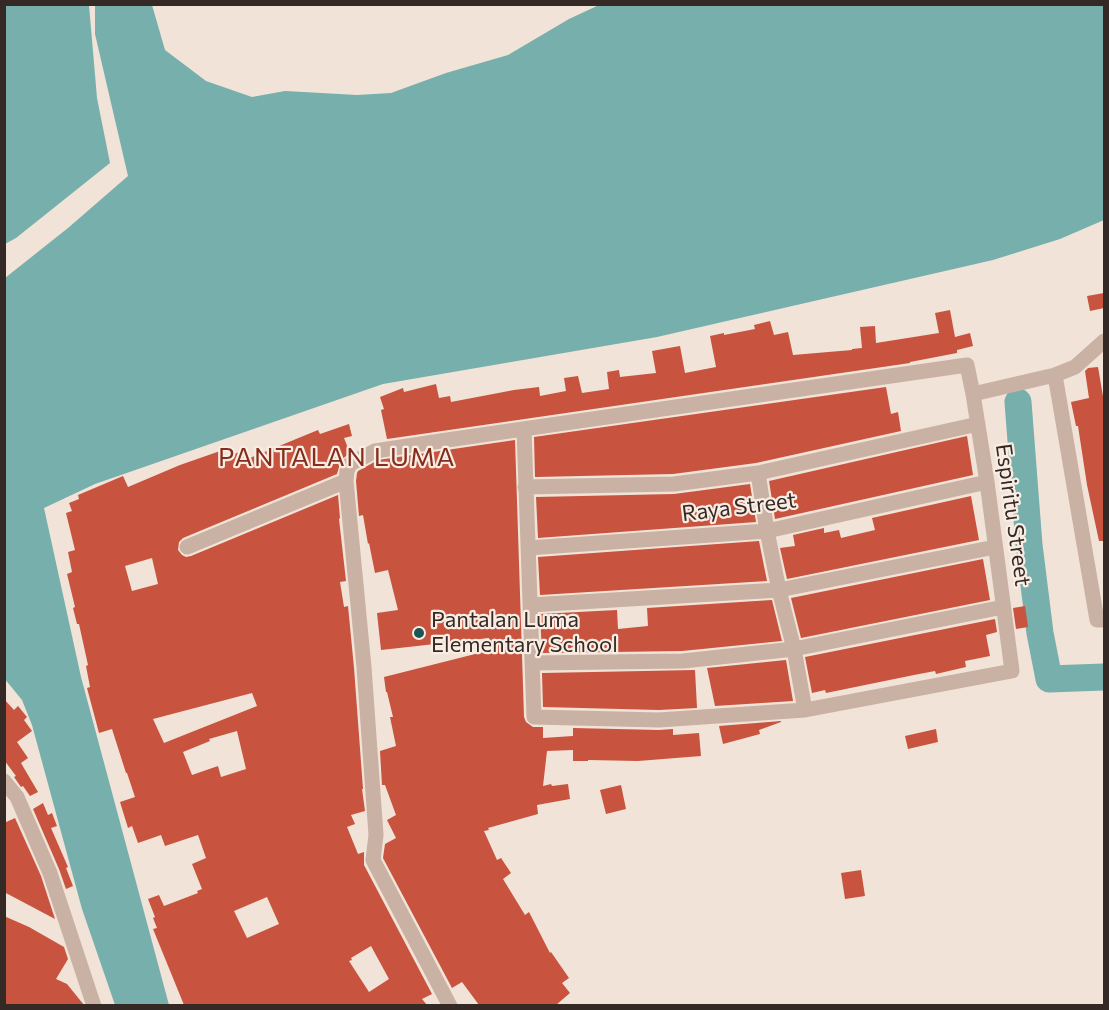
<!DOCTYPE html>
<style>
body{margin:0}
#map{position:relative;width:1109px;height:1010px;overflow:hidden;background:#f1e3d7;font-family:Commissioner,sans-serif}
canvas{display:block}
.frame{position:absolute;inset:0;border:6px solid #342925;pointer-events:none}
</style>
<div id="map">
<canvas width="1109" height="1010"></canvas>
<div class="frame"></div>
</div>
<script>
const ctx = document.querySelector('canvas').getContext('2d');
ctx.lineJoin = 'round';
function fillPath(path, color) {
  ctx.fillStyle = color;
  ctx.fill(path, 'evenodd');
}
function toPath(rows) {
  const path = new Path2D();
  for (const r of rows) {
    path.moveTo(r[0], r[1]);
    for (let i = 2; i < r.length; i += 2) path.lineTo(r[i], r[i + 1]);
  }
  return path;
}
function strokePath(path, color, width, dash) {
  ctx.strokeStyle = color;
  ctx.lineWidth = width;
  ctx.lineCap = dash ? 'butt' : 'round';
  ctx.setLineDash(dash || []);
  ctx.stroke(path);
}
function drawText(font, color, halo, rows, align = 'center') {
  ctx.font = font + ' Commissioner,sans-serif';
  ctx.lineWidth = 4.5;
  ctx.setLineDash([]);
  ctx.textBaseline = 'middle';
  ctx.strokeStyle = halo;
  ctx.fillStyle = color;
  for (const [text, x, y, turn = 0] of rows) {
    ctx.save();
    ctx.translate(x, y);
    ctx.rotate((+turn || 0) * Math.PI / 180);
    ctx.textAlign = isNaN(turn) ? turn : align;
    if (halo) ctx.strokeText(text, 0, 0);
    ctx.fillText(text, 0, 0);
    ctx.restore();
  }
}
fillPath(toPath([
 [5,4,89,5,97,98,110,163,16,238,5,244],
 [95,5,152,5,165,50,206,81,252,97,285,91,357,95,391,93,446,73,508,55,569,19,599,5,1104,5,1104,220,1060,239,993,260,657,337,383,384,95,484,44,508,81,677,169,1005,115,1005,82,909,32,725,22,700,4,678,5,278,68,228,128,176,95,34]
]), '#76afac');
strokePath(toPath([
 [1018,402,1029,545,1040,633,1049,679,1104,677]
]), '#76afac', 27);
fillPath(toPath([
 [1104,293,1104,308,1090,311,1087,296],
 [950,310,955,337,970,333,973,346,957,350,957,353,910,362,910,363,387,439,381,410,384,409,380,397,403,388,404,392,436,384,439,398,450,396,451,402,514,390,539,387,540,396,566,391,564,378,578,376,582,393,609,389,607,372,619,370,620,377,656,373,652,351,680,346,685,373,716,367,710,336,724,333,724,335,755,329,754,325,770,321,774,335,788,332,793,355,852,350,852,349,862,348,860,327,875,326,876,343,939,333,935,313],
 [1098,367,1104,402,1104,541,1099,541,1087,485,1078,426,1076,426,1071,402,1089,398,1085,371,1088,368],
 [886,387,891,414,898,412,901,431,756,463,673,474,535,477,534,437],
 [349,424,352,436,344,438,350,453,341,460,337,474,183,538,179,542,178,550,182,555,186,557,191,556,338,495,340,518,339,519,346,581,340,582,344,607,348,606,354,668,363,789,362,789,365,811,351,815,355,824,347,827,358,854,364,852,364,865,432,994,422,999,427,1005,184,1005,153,929,157,928,153,918,155,917,148,899,159,895,164,906,198,893,197,891,202,889,192,864,206,858,198,835,165,846,161,835,138,843,132,826,128,828,120,802,135,797,127,773,126,773,112,729,99,733,87,688,90,687,86,666,88,665,79,624,77,624,73,608,75,607,67,574,72,572,68,552,75,550,66,513,72,511,69,503,79,499,78,495,123,476,128,487,180,465,223,450,226,457,242,451,245,460,318,430,320,434],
 [152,558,158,584,132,591,125,566],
 [252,693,257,706,164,743,153,719],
 [237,731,246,769,221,777,218,766,192,775,183,752,210,741,209,739],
 [267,897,279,924,247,938,234,911],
 [371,946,389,979,369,992,349,961,352,960,351,958],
 [967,436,973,475,775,519,769,481],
 [515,440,524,717,526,722,533,727,543,727,543,738,573,736,573,728,659,730,673,729,673,735,699,733,701,756,638,761,588,760,588,761,573,761,573,750,547,751,543,786,551,784,552,786,568,784,570,799,537,805,538,814,488,828,489,830,484,831,497,860,501,858,511,873,503,879,525,915,529,912,550,953,551,952,569,978,562,983,570,993,556,1005,479,1005,462,982,452,988,383,858,385,844,396,838,387,820,396,815,385,785,382,785,380,751,396,746,390,717,393,717,387,692,386,692,384,677,491,650,489,638,381,650,377,613,398,610,388,570,375,573,369,543,368,544,363,515,359,516,356,481,357,473,358,471,378,460],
 [750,484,756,522,538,538,536,497,674,494],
 [971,496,979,540,787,579,780,548,795,546,793,535,824,528,824,533,839,530,841,538,875,530,872,518],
 [759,541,767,581,540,595,538,557],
 [983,559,990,600,801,638,791,598],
 [772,600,782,641,682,651,542,653,540,614,617,610,618,629,648,626,647,608],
 [1025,606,1028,627,1016,629,1013,608],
 [995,619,997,632,986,635,990,656,965,661,966,667,936,674,935,671,914,675,826,693,825,690,812,693,805,657],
 [786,660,793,701,715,706,707,668],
 [695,670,697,708,659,710,543,707,542,673],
 [4,699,14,710,18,706,27,717,24,720,32,731,17,742,28,758,21,763,38,792,30,796,23,786,21,787,14,777,16,776,4,760],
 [781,721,781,722,759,730,760,734,723,744,719,726],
 [936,729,938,742,908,749,905,736],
 [621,785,626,809,606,814,600,790],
 [43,803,48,815,52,813,57,826,51,828,68,867,66,868,73,886,66,889,59,869,33,809],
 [15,818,41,876,55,919,4,892,4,823],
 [861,870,865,896,845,899,841,873],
 [4,916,29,927,64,947,68,959,56,979,67,984,84,1005,4,1005]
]), '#c8533e');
strokePath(toPath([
 [1055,375,1097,620,1104,620],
 [973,394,1055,375,1075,367,1104,341],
 [758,473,767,531,779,590,794,649,805,710],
 [525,487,674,484,758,473,978,424],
 [187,547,346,481],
 [528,548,767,531,987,482],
 [530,605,779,590,995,547],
 [532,663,683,661,794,649,1003,607],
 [4,781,17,797,50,873,94,1006],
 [450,1006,373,860,376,835,364,667,346,481,347,471,350,464,375,451,447,440,967,365,973,394,987,482,1012,671,805,710,659,720,534,717,524,429]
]), '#c9b1a3', 15);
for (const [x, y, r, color] of [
 [419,633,6,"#1a5655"]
]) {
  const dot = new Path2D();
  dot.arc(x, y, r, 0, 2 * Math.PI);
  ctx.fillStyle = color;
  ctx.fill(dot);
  strokePath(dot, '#f9ede3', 2);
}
drawText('22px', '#342925', '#f9ede3', [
 ["Raya Street",739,507,-7],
 ["Espiritu Street",1013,515,82]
]);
drawText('22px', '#342925', '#f9ede3', [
 ["Pantalan Luma",431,620],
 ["Elementary School",431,645]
], 'left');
ctx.letterSpacing = '1.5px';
drawText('26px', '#842d1d', '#f9ede3', [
 ["PANTALAN LUMA",337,457]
]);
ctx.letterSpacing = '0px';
</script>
